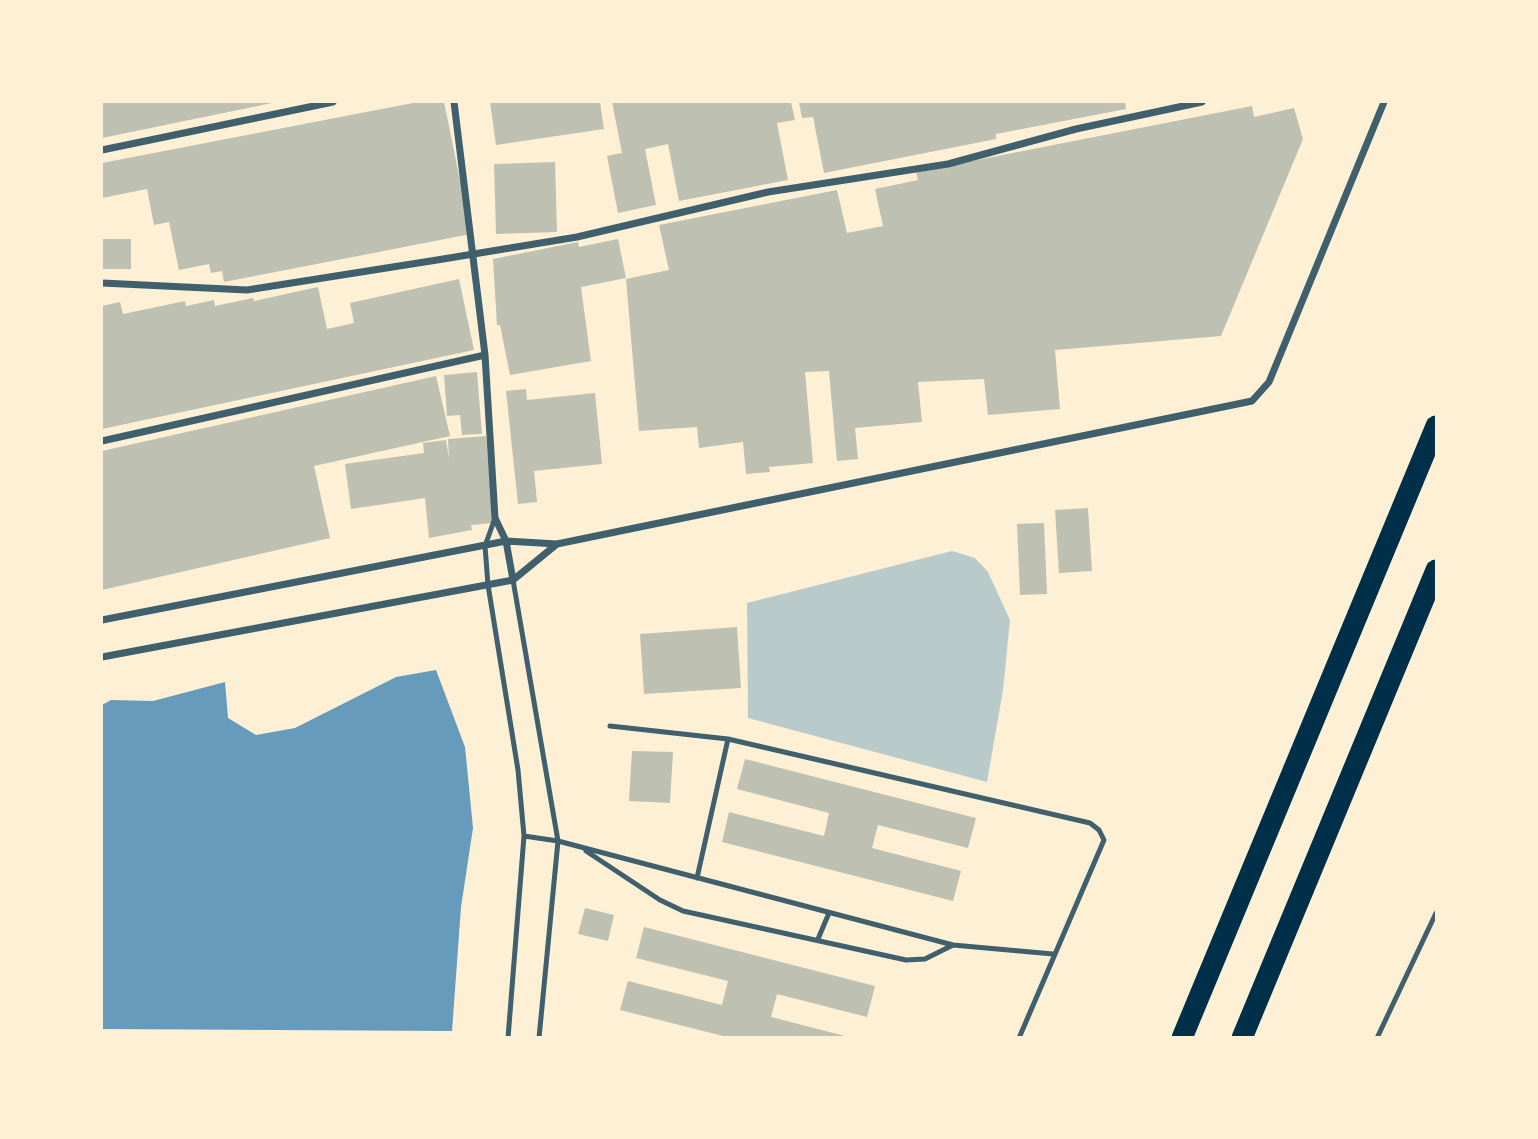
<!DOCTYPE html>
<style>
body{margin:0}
#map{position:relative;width:1538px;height:1139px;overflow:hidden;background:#fdf0d5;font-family:"DejaVu Sans",sans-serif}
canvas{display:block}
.frame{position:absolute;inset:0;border:103px solid #fdf0d5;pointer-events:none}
</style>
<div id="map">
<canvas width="1538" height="1139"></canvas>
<div class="frame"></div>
</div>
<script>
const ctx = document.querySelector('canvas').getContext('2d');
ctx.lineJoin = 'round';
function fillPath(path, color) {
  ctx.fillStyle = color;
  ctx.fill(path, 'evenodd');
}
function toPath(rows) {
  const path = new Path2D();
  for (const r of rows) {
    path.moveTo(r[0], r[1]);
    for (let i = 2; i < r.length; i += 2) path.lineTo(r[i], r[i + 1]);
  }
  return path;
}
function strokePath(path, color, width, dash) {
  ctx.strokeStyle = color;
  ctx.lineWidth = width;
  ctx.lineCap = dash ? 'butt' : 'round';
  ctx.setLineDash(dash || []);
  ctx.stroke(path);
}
fillPath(toPath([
 [952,551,975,558,988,572,1010,620,1003,690,987,782,748,718,747,603]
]), '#b9caca');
fillPath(toPath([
 [436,670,465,747,473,828,461,907,452,1031,102,1029,102,705,111,700,153,701,225,682,228,718,256,735,295,728,396,677]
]), '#669bbc');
fillPath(toPath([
 [102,102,272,102,272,103,102,138],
 [418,102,444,102,471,234,224,282,222,271,211,273,209,264,179,270,169,222,154,225,147,189,102,198,102,163],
 [490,102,600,102,604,129,496,145],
 [612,102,791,102,795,120,777,123,788,180,679,201,668,144,645,149,656,205,618,213,607,156,622,153],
 [799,102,1125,102,1126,109,996,134,996,139,824,173,813,117,802,118],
 [1252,106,1254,117,1294,108,1303,139,1221,336,1055,350,1060,409,988,415,984,379,918,382,922,422,855,428,858,459,837,461,829,371,805,372,813,463,769,467,770,472,746,474,743,442,699,448,697,427,639,431,626,279,669,270,659,225,837,190,847,233,883,226,875,189,918,180,916,172],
 [555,162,557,232,496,234,494,164],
 [102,239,131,239,131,269,102,269],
 [618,239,626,278,581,287,591,361,510,375,500,325,497,325,493,259,578,242,579,247],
 [459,279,474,350,102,429,102,306,120,302,123,314,185,301,186,306,214,300,215,306,253,298,254,301,318,287,327,329,354,323,350,303],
 [477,372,482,434,462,435,460,415,447,416,444,375],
 [436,376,450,436,314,466,330,538,102,590,102,451],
 [526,389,527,400,595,393,602,464,534,471,537,502,518,504,506,391],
 [486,436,493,523,471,525,472,530,429,538,425,498,351,509,345,464,424,453,423,443,446,440,449,459,448,439],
 [1088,508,1092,571,1059,573,1055,510],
 [1044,523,1047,594,1020,595,1017,524],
 [737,627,741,688,644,694,640,634],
 [632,751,673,752,670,803,629,801],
 [745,759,976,818,968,848,878,825,872,848,961,871,953,901,722,842,729,812,824,836,829,813,737,789],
 [585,908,614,915,608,941,578,934],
 [644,927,875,986,867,1017,777,994,771,1017,849,1037,727,1037,620,1010,628,981,722,1005,728,981,636,958]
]), '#bec0b2');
strokePath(toPath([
 [495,518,485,546,488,585,518,770,524,836,508,1038],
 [513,580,558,841,539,1038],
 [610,726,728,739,1090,823,1099,830,1104,840,1019,1038],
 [524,836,558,841,953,945,1053,954],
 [586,851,660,900,683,911,906,960,925,959,953,945],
 [697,878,728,739],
 [818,939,829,913],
 [1377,1038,1436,913]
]), '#3f606c', 5);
strokePath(toPath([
 [454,102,485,355,495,518,506,541,513,580],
 [102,150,333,102],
 [102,283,247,290,437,260,577,237,768,192,948,164,1076,129,1202,102],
 [102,441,485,355],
 [102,620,506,541,557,544,1252,401,1269,382,1384,102],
 [102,657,513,580,557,544]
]), '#3f606c', 7);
strokePath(toPath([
 [1182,1038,1436,426],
 [1242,1038,1436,570]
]), '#003049', 21);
</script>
